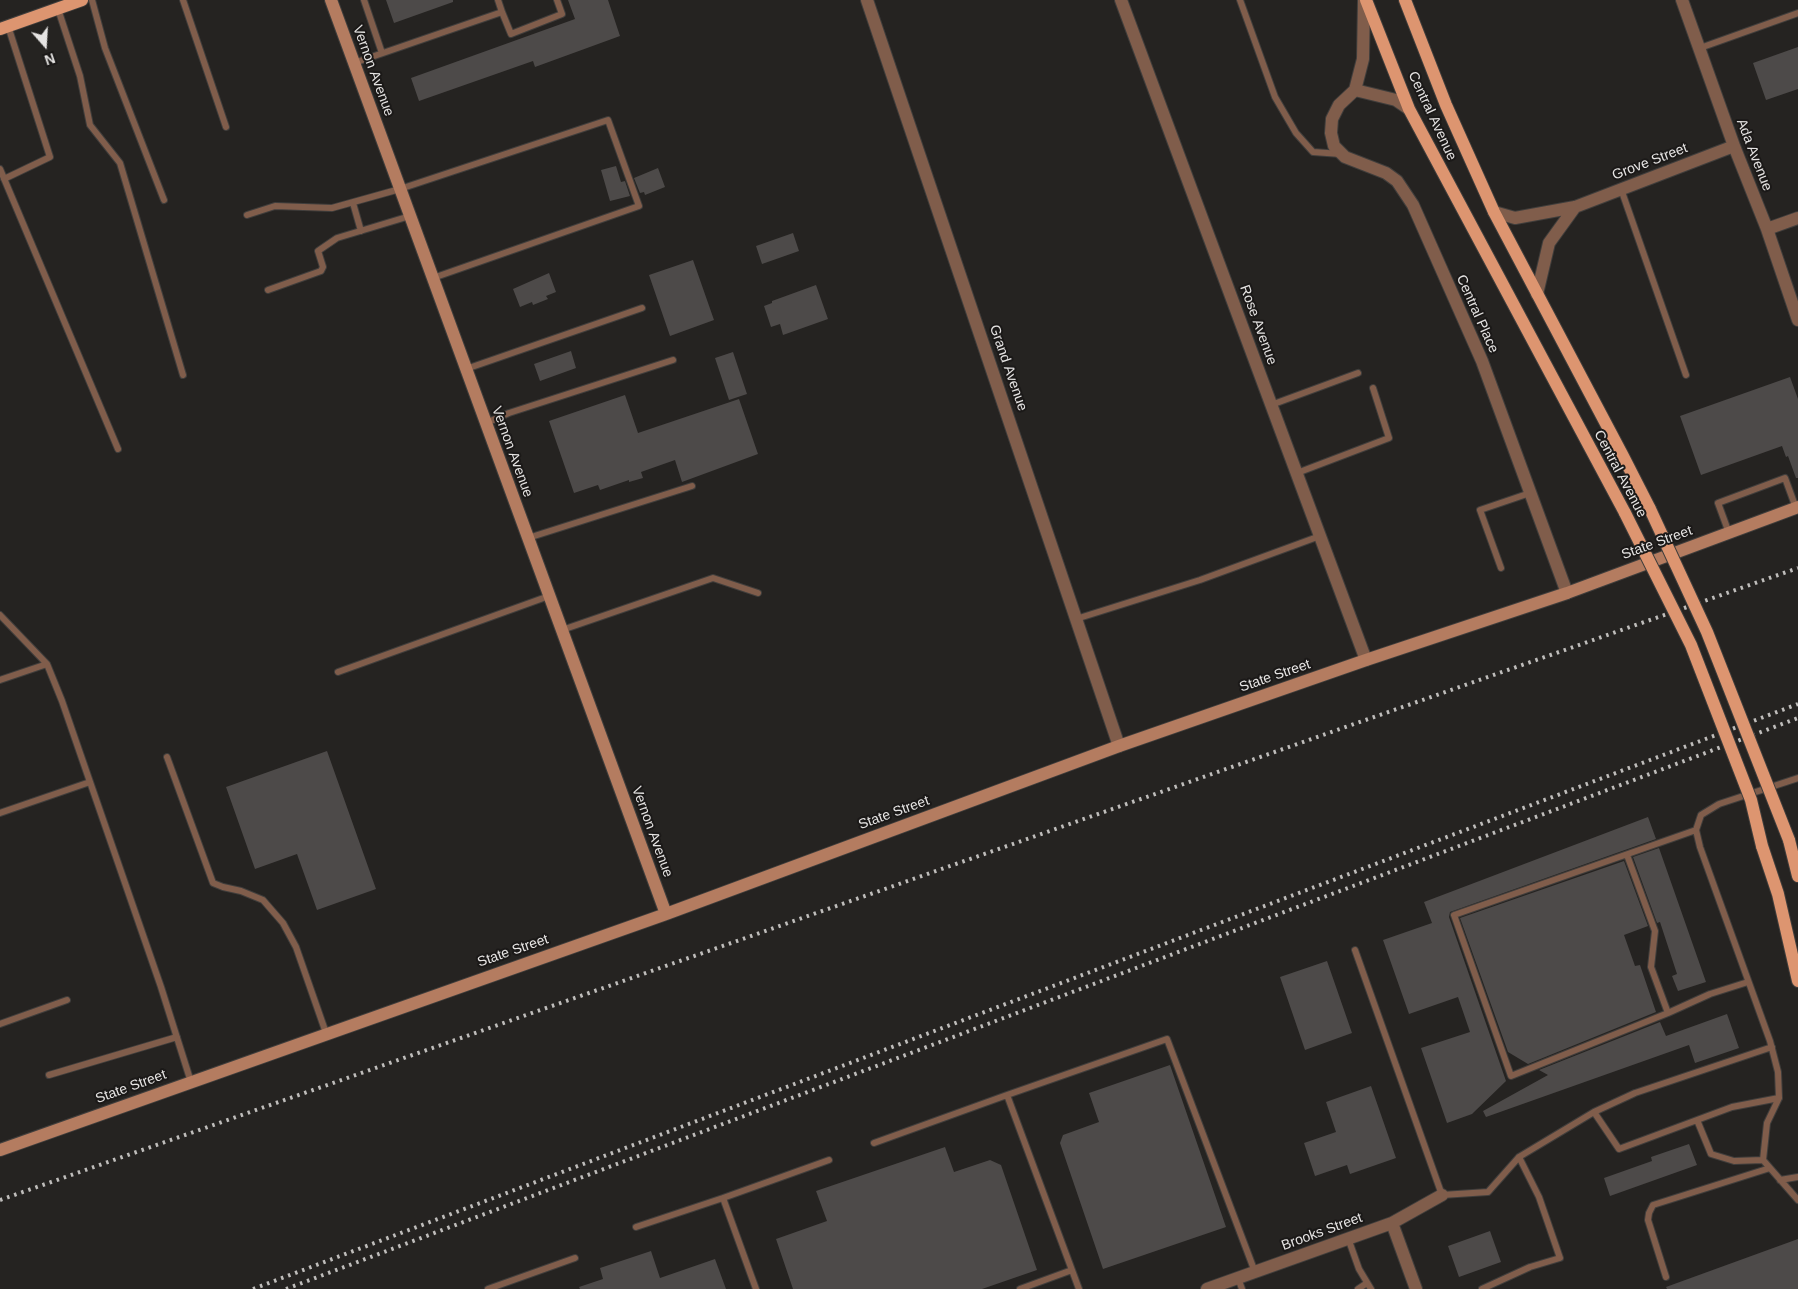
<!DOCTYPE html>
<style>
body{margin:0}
#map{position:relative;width:1798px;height:1289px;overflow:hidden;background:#252321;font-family:Helvetica,sans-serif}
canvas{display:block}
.north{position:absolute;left:20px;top:20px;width:50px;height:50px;-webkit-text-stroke:4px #1b1918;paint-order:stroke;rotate:161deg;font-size:14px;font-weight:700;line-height:20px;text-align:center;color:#e6e4e3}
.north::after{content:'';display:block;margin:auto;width:18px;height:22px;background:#e6e4e3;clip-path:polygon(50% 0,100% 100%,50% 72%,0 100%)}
</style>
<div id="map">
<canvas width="1798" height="1289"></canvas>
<div class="north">N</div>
</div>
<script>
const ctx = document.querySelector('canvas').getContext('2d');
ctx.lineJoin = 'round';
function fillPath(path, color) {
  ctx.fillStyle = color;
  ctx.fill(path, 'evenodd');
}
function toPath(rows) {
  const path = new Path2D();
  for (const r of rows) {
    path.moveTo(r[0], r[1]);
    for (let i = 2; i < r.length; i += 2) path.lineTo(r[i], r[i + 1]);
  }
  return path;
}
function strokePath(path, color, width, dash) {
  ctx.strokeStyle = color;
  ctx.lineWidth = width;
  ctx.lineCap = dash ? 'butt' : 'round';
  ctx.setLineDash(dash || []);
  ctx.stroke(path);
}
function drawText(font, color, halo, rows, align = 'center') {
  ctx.font = font + ' Helvetica,sans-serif';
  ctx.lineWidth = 4;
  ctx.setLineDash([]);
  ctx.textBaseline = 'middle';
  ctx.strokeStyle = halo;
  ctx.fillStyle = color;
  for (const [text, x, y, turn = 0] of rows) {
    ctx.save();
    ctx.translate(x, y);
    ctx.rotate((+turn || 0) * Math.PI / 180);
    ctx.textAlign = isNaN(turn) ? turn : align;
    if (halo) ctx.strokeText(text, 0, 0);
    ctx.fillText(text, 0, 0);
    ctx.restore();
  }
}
fillPath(toPath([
 [386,0,453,0,453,2,394,23],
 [568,0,608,0,620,36,535,67,533,61,419,101,411,78,575,19],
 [1798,47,1798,89,1766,100,1753,63],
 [616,166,621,182,625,181,630,196,610,201,601,170],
 [658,168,665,187,645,195,644,192,640,193,634,178],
 [793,233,799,251,762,264,756,246],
 [693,260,714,320,670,336,649,275],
 [549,273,556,292,546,296,548,299,533,305,532,302,520,307,513,289],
 [816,285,828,319,783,335,780,324,771,327,764,306,772,303,772,301],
 [571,351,576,368,540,381,534,364],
 [733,352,747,394,729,400,715,358],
 [1790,377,1798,399,1798,478,1796,478,1788,456,1786,457,1782,446,1701,475,1680,416],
 [625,395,638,433,739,399,758,454,682,482,675,460,641,472,643,478,629,482,629,480,600,490,598,485,574,493,549,421],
 [327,751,376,889,317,910,297,854,255,869,226,787],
 [1648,817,1656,839,1450,912,1449,917,1506,1081,1472,1114,1447,1123,1421,1048,1470,1032,1458,997,1409,1014,1383,940,1432,923,1424,902],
 [1659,848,1706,982,1678,991,1672,976,1677,974,1660,922,1657,923,1633,857],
 [1624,861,1648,926,1624,935,1635,966,1640,965,1656,1012,1528,1064,1508,1052,1460,918],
 [1327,961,1352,1033,1305,1050,1280,977],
 [1727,1014,1739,1048,1695,1063,1689,1045,1486,1117,1483,1111,1548,1075,1539,1070,1660,1022,1666,1036],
 [1170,1065,1226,1227,1103,1269,1060,1143,1063,1135,1099,1122,1089,1093],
 [1371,1086,1396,1158,1350,1174,1347,1165,1315,1176,1304,1143,1336,1132,1326,1102],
 [1689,1144,1697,1165,1610,1196,1604,1178,1652,1161,1651,1157],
 [945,1147,954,1172,990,1160,1001,1165,1037,1270,982,1289,793,1289,776,1239,827,1221,816,1191],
 [1490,1231,1501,1262,1459,1277,1448,1246],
 [1798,1239,1798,1289,1667,1289,1666,1287],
 [651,1251,660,1278,715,1259,726,1289,580,1289,579,1287,603,1279,600,1268]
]), '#4d4a49');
const lane = toPath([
 [92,0,105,48,164,200],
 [183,0,226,127],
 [364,0,382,53],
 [1240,0,1275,97,1296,133,1313,152,1341,154],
 [58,9,80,76,90,125,120,163,183,375],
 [502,12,511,34,562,14,557,0],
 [1700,48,1798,13],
 [354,63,502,12,498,0],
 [0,169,118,449],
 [4,179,50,157,8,26],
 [1621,189,1686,375],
 [353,203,361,231],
 [247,215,275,206,332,208,400,189,608,120,639,206,433,278],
 [268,290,321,271,323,267,318,251,337,238,410,216],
 [466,369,642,308],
 [1271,405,1358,373],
 [486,423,509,413,673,360],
 [1297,473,1389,438,1373,388],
 [1729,533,1718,503,1785,478,1796,508],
 [528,538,692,486],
 [1501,568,1480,510,1530,493],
 [0,615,47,664],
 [1076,619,1200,580,1320,536],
 [562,630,713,578,758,593],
 [338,672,549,596],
 [0,680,47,664,62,701,161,987,191,1082],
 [167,757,213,883,223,887,241,891,263,900,283,923,296,947,326,1033],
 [1798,778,1719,804,1701,815,1696,830,1700,847,1770,1041,1778,1072,1779,1098,1767,1123,1763,1160,1798,1200],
 [0,813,90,782],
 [1696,830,1454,915,1511,1076,1668,1013,1710,994,1748,982],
 [1627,855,1655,931,1651,967,1668,1013],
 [1355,950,1442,1195,1488,1192,1519,1157,1594,1112,1635,1093,1772,1047],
 [0,1024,67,1000],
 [49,1075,177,1037],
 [1594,1112,1619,1149,1732,1107,1779,1098],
 [1697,1120,1711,1154,1734,1161,1763,1160],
 [874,1143,1007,1095],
 [1780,1180,1798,1177],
 [723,1198,829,1160],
 [636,1227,723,1198,756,1289],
 [1348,1238,1359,1269,1371,1289],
 [1666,1277,1648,1220,1649,1213,1653,1205,1770,1168],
 [1238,1278,1242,1289],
 [488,1289,575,1258],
 [1020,1289,1072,1270],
 [1079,1289,1007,1095,1167,1039,1255,1272],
 [1358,1289,1367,1283],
 [1482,1289,1530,1267,1560,1258,1539,1197,1519,1157]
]);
const street = toPath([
 [867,0,1119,746],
 [1121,0,1366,660],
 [1682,0,1734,146,1767,229,1798,320],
 [1355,90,1339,105,1332,119,1331,133,1334,146,1345,157,1386,173,1397,181,1413,205,1482,361,1567,593],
 [1355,90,1363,59,1364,0],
 [1355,90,1396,100,1409,109],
 [1494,212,1515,218,1575,207,1734,146],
 [1767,229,1798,218],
 [1537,294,1549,243,1575,207],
 [1392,1223,1416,1289],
 [1207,1289,1392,1223,1442,1195]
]);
const secondary = toPath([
 [331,0,666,914],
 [0,1150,666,914,1119,746,1366,660,1567,593,1798,507]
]);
const primary = toPath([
 [1366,0,1409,109,1625,513],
 [1405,0,1446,105,1494,212,1623,456,1650,509],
 [0,29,82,0],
 [1789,840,1798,876],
 [1762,846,1778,894,1798,981]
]);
strokePath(lane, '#403e3c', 8);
strokePath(street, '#403e3c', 14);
strokePath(secondary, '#403e3c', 14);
strokePath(primary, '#403e3c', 14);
strokePath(lane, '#805d4b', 6);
strokePath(street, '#805d4b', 12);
strokePath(secondary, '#b47c60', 12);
strokePath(primary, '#dd9570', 12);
strokePath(toPath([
 [0,1200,1798,568],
 [253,1289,1798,704],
 [286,1289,1798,718]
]), '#bfbdbb', 4, [2.5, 5]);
const primaryBridge = toPath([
 [1650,509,1707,632,1789,840],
 [1625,513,1691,645,1751,800,1762,846]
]);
strokePath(primaryBridge, '#403e3c', 14, []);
strokePath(primaryBridge, '#dd9570', 12);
drawText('14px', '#e6e4e3', '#1b1918', [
 ["Vernon Avenue",373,71,70],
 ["Central Avenue",1432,116,65],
 ["Ada Avenue",1754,155,69],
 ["Grove Street",1650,162,-21],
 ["Central Place",1477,314,66],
 ["Rose Avenue",1258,325,70],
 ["Grand Avenue",1008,368,71],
 ["Vernon Avenue",512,452,70],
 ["Central Avenue",1620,474,62],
 ["State Street",1657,543,-20],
 ["State Street",1275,676,-19],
 ["State Street",894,813,-20],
 ["Vernon Avenue",652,832,70],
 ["State Street",513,951,-19],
 ["State Street",131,1087,-20],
 ["Brooks Street",1322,1232,-20]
]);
</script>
